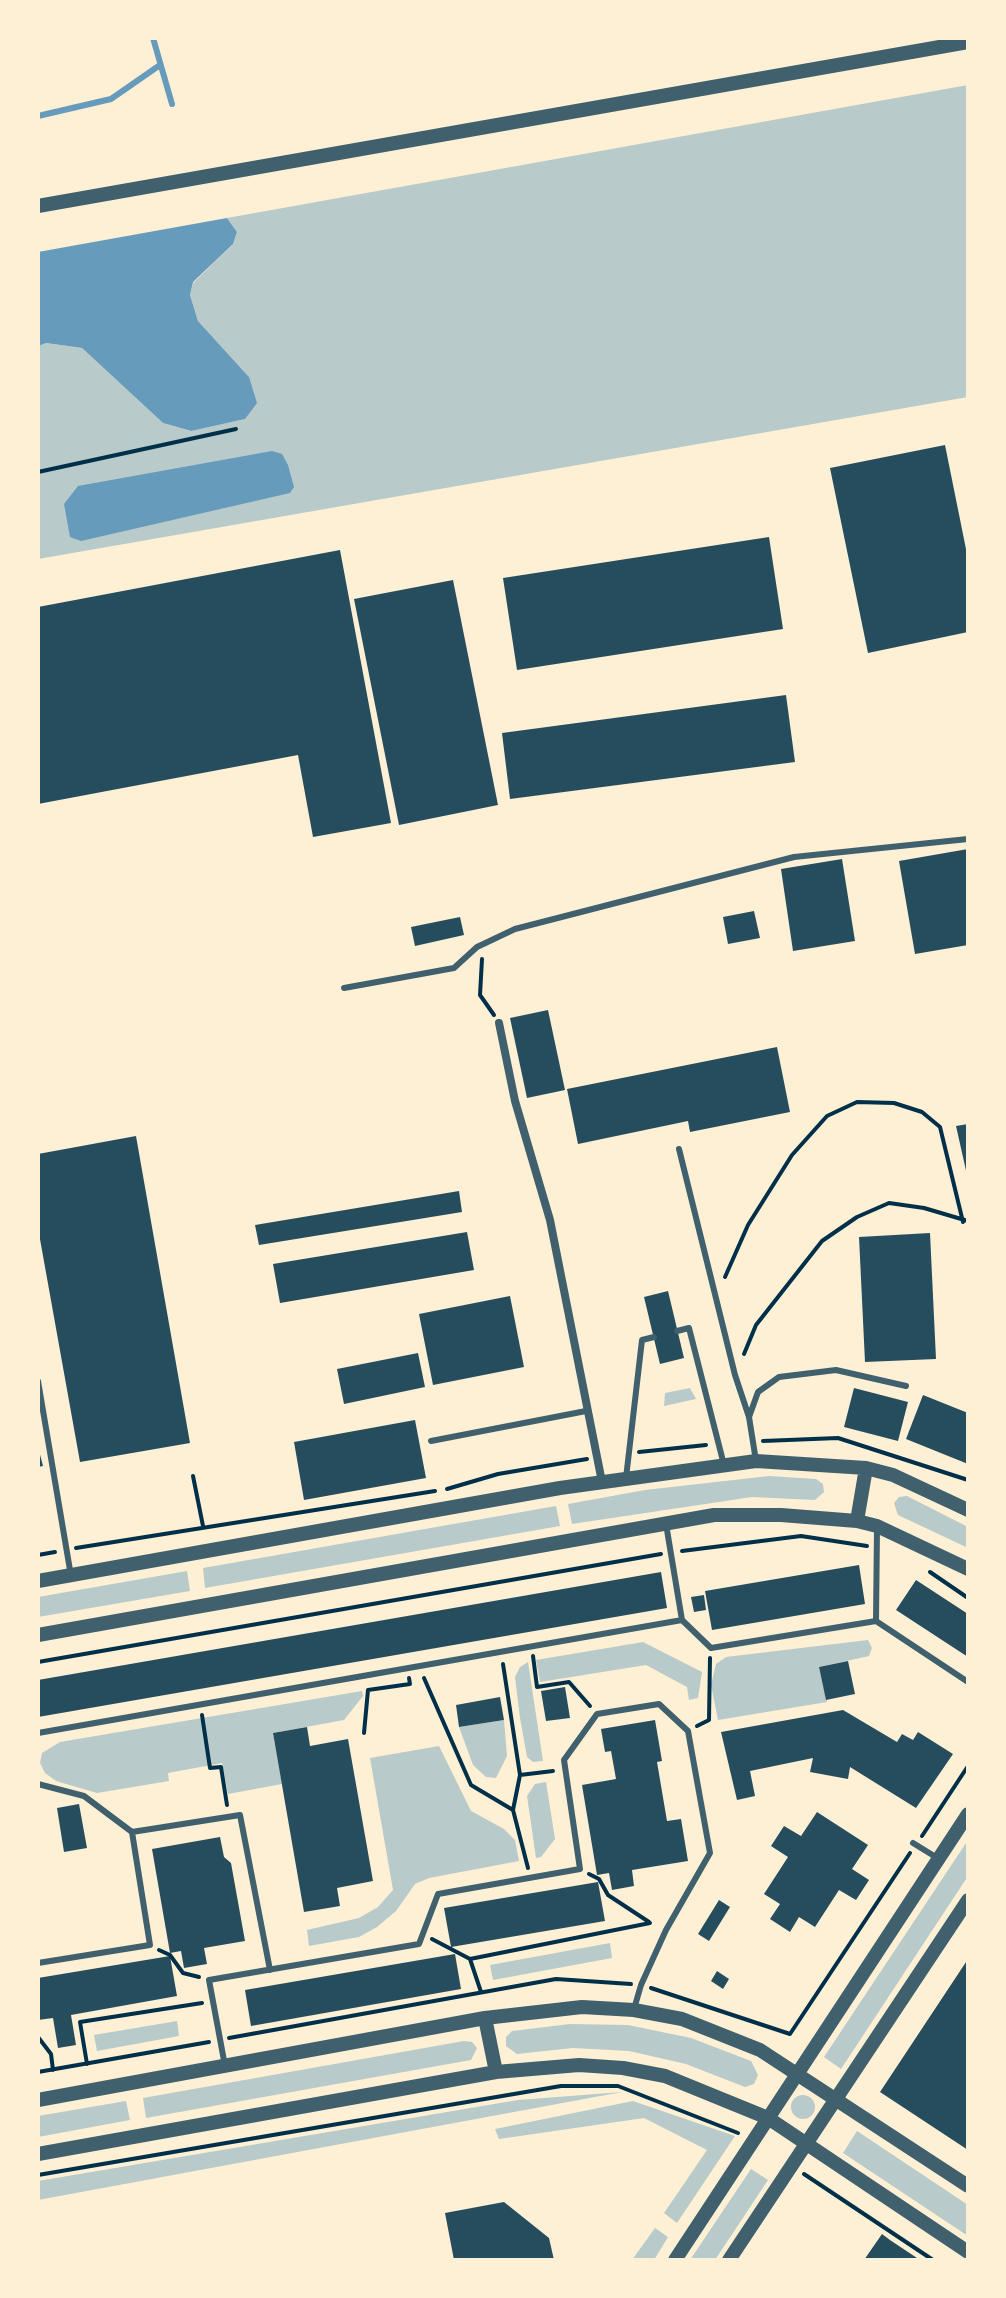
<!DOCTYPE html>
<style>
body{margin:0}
#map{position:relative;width:1006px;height:2298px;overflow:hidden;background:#fdf0d5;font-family:"Libre Baskerville",serif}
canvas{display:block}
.frame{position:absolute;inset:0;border:40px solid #fdf0d5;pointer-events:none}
</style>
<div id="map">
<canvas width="1006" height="2298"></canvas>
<div class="frame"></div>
</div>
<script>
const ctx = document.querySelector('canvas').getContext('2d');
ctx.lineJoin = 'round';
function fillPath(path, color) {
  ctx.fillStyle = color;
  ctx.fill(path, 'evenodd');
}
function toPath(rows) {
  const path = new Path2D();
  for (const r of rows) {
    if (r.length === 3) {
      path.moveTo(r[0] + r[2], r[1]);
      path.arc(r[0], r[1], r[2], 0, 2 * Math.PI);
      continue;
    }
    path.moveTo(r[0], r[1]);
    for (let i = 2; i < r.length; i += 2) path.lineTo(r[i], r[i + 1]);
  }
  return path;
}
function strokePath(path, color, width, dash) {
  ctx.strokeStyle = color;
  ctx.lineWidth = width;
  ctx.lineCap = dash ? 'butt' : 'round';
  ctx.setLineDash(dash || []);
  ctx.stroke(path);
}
fillPath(toPath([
 [968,85,968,397,38,559,38,346,45,343,82,348,163,423,190,431,245,419,249,377,198,321,190,295,193,283,233,244,237,232,227,218],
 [690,1388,696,1399,664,1406,665,1393],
 [769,1476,816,1479,823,1484,824,1492,815,1500,752,1497,572,1524,568,1504,645,1490],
 [907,1496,968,1527,968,1548,898,1515,894,1503,899,1497],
 [556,1506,560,1526,205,1588,203,1568],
 [187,1571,190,1591,38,1617,38,1597],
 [868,1640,872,1648,869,1656,819,1667,827,1702,718,1720,711,1685,716,1664,726,1657],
 [643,1642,702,1672,698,1698,689,1700,687,1687,646,1665,540,1682,536,1660],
 [528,1662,543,1761,533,1762,527,1757,520,1718,515,1677,520,1667],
 [362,1691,363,1696,344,1720,273,1733,282,1784,228,1794,222,1763,168,1773,169,1781,97,1793,56,1781,45,1773,40,1763,42,1753,60,1742],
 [504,1720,507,1756,496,1778,486,1777,473,1765,459,1727],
 [439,1746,471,1811,504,1829,515,1840,519,1861,429,1878,415,1884,396,1911,377,1927,359,1937,309,1946,307,1930,359,1918,378,1907,393,1890,370,1758],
 [546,1782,555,1839,541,1857,536,1858,527,1796,535,1784],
 [968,1840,968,1876,841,2069,824,2057],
 [610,1943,612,1958,493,1980,490,1965],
 [177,2021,179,2036,97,2051,94,2035],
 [570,2024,628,2025,691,2038,751,2061,758,2075,754,2084,745,2087,686,2064,629,2051,573,2048,517,2054,506,2046,506,2037,512,2031],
 [464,2041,472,2042,477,2048,471,2060,146,2118,143,2098],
 [622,2092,38,2200,38,2181,518,2100],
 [803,2107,12],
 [126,2101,130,2120,38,2137,38,2116],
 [633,2101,735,2136,677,2223,664,2213,707,2150,644,2118,499,2139,495,2129],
 [857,2131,968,2205,968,2236,843,2153],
 [751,2169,768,2180,715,2260,690,2260],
 [655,2228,668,2237,654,2260,632,2260]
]), '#b9caca');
fillPath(toPath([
 [227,218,237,232,233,244,193,282,190,295,198,321,249,377,257,403,245,419,191,431,163,423,82,348,46,343,38,346,38,252],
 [272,451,282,454,288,465,294,487,290,493,81,541,70,537,64,504,78,486]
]), '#669bbc');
strokePath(toPath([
 [153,38,172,104],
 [38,116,111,99,160,65]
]), '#669bbc', 6);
fillPath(toPath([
 [945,445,968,559,968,632,868,653,830,468],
 [769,537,783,629,517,670,503,578],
 [340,550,391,823,313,837,298,755,38,804,38,607],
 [453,580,498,805,399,825,354,599],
 [786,695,795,762,510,799,502,733],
 [968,849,968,945,915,954,899,861],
 [842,859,855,941,793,951,781,869],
 [754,911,760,938,728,944,723,917],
 [460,917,464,935,415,946,411,927],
 [548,1010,565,1090,527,1098,510,1018],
 [777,1047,790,1112,690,1132,688,1121,578,1144,567,1089],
 [968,1124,968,1175,967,1175,956,1126],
 [136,1136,190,1443,80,1462,38,1228,38,1154],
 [459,1191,462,1212,259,1245,255,1225],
 [467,1232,474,1270,280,1303,273,1264],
 [930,1233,936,1359,865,1362,859,1237],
 [668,1291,684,1358,660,1364,644,1297],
 [510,1296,524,1367,433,1385,419,1314],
 [418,1353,425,1387,344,1404,337,1369],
 [854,1388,908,1402,898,1441,844,1427],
 [923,1395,968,1413,968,1464,906,1439],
 [415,1420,426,1478,304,1500,294,1442],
 [38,1447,43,1466,38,1467],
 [859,1565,865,1604,712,1630,705,1591],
 [661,1572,667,1608,38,1717,38,1680],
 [916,1580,968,1614,968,1657,896,1610],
 [704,1595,706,1610,694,1612,691,1597],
 [848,1661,855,1694,826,1700,819,1667],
 [565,1687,570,1718,546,1721,541,1691],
 [500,1697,504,1720,459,1727,456,1705],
 [843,1710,897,1742,902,1734,913,1740,918,1732,953,1754,916,1808,850,1767,848,1779,810,1772,813,1758,750,1771,755,1796,737,1800,721,1732],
 [655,1720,662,1761,657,1762,667,1821,681,1819,688,1861,632,1870,634,1886,612,1890,609,1873,597,1875,582,1785,616,1779,611,1751,605,1752,601,1729],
 [307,1727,310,1746,348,1739,373,1881,337,1888,340,1906,304,1912,273,1733],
 [79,1804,87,1848,64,1852,57,1808],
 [817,1812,868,1845,852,1869,869,1880,856,1900,839,1890,815,1927,799,1917,790,1932,770,1919,780,1904,764,1894,788,1857,771,1846,784,1826,801,1836],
 [220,1837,224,1857,231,1863,245,1941,204,1948,207,1964,184,1968,181,1951,170,1953,152,1849],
 [598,1882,605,1921,451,1947,444,1908],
 [719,1900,730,1907,709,1941,698,1934],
 [455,1954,461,1989,251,2026,245,1990],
 [170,1956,177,1996,71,2015,76,2045,58,2048,53,2018,38,2020,38,1978],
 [968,1959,968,2150,880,2092],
 [717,1971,729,1979,723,1989,711,1981],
 [504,2202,549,2238,554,2260,454,2260,445,2213],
 [882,2234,890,2240,920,2260,864,2260]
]), '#264d5e');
strokePath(toPath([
 [38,472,236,429],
 [482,959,480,995,494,1015],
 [725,1277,748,1225,792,1155,827,1116,857,1102,894,1103,922,1112,940,1127,963,1222],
 [744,1354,756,1325,822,1241,857,1217,889,1203,924,1208,968,1221],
 [763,1441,838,1438,968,1480],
 [639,1452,706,1445],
 [193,1476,203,1526],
 [447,1489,498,1474,587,1459],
 [76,1548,435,1491],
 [682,1551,801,1536,867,1546],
 [38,1555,55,1552],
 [930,1572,968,1598],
 [533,1656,537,1687,569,1682,590,1706],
 [38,1662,661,1554],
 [503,1664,520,1775,513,1810,528,1868],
 [424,1678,471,1785,513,1810],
 [202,1715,210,1768,221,1767,227,1805],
 [697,1726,709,1720,710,1658],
 [364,1733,368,1690,410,1684,409,1678],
 [520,1775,553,1771],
 [922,1836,968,1766],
 [589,1874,599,1879,608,1895,649,1922],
 [432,1939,470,1959,481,1992],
 [159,1950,170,1955,183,1973,199,1977],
 [470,1959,650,1923],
 [651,1988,790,2034,910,1853],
 [38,2037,51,2054,53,2070],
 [229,2038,556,1979,631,1984],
 [87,2064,80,2022,202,2003],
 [38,2072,209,2042],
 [804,2174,933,2260],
 [38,2175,561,2086,618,2086,738,2133]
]), '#003049', 4);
strokePath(toPath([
 [344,988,454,968,477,947,515,929,794,857,968,839],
 [679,1149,735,1375,749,1417,756,1461],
 [677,1331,689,1328,724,1465],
 [38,1381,71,1576],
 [749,1417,758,1392,779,1377,836,1370,906,1386],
 [431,1441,586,1411],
 [626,1478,642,1340,654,1337],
 [666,1524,682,1620,711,1648,876,1621,968,1682],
 [876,1621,877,1528],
 [38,1733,682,1620],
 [38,1784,84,1796,132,1832,150,1945,38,1963],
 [132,1832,240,1815,270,1970],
 [913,1843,939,1859],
 [225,2066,209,1980,419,1944,438,1894,580,1869,564,1760,597,1714,659,1704,688,1731,710,1853,666,1930,641,1985,634,2009]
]), '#3f606c', 6);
strokePath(toPath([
 [499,1023,515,1101,550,1220,602,1482]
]), '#3f606c', 8);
strokePath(toPath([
 [38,206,968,42],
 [857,1521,866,1468],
 [38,1581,560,1488,756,1461,866,1468,893,1475,968,1510],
 [38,1635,714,1515,781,1515,857,1521,877,1526,968,1569],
 [485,2018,496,2072],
 [38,2100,485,2018,582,2007,634,2010,682,2019,760,2050,968,2186],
 [38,2154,496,2072,579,2065,623,2068,665,2076,768,2118,968,2252],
 [675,2260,968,1814],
 [729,2260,968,1900]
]), '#3f606c', 14);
</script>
